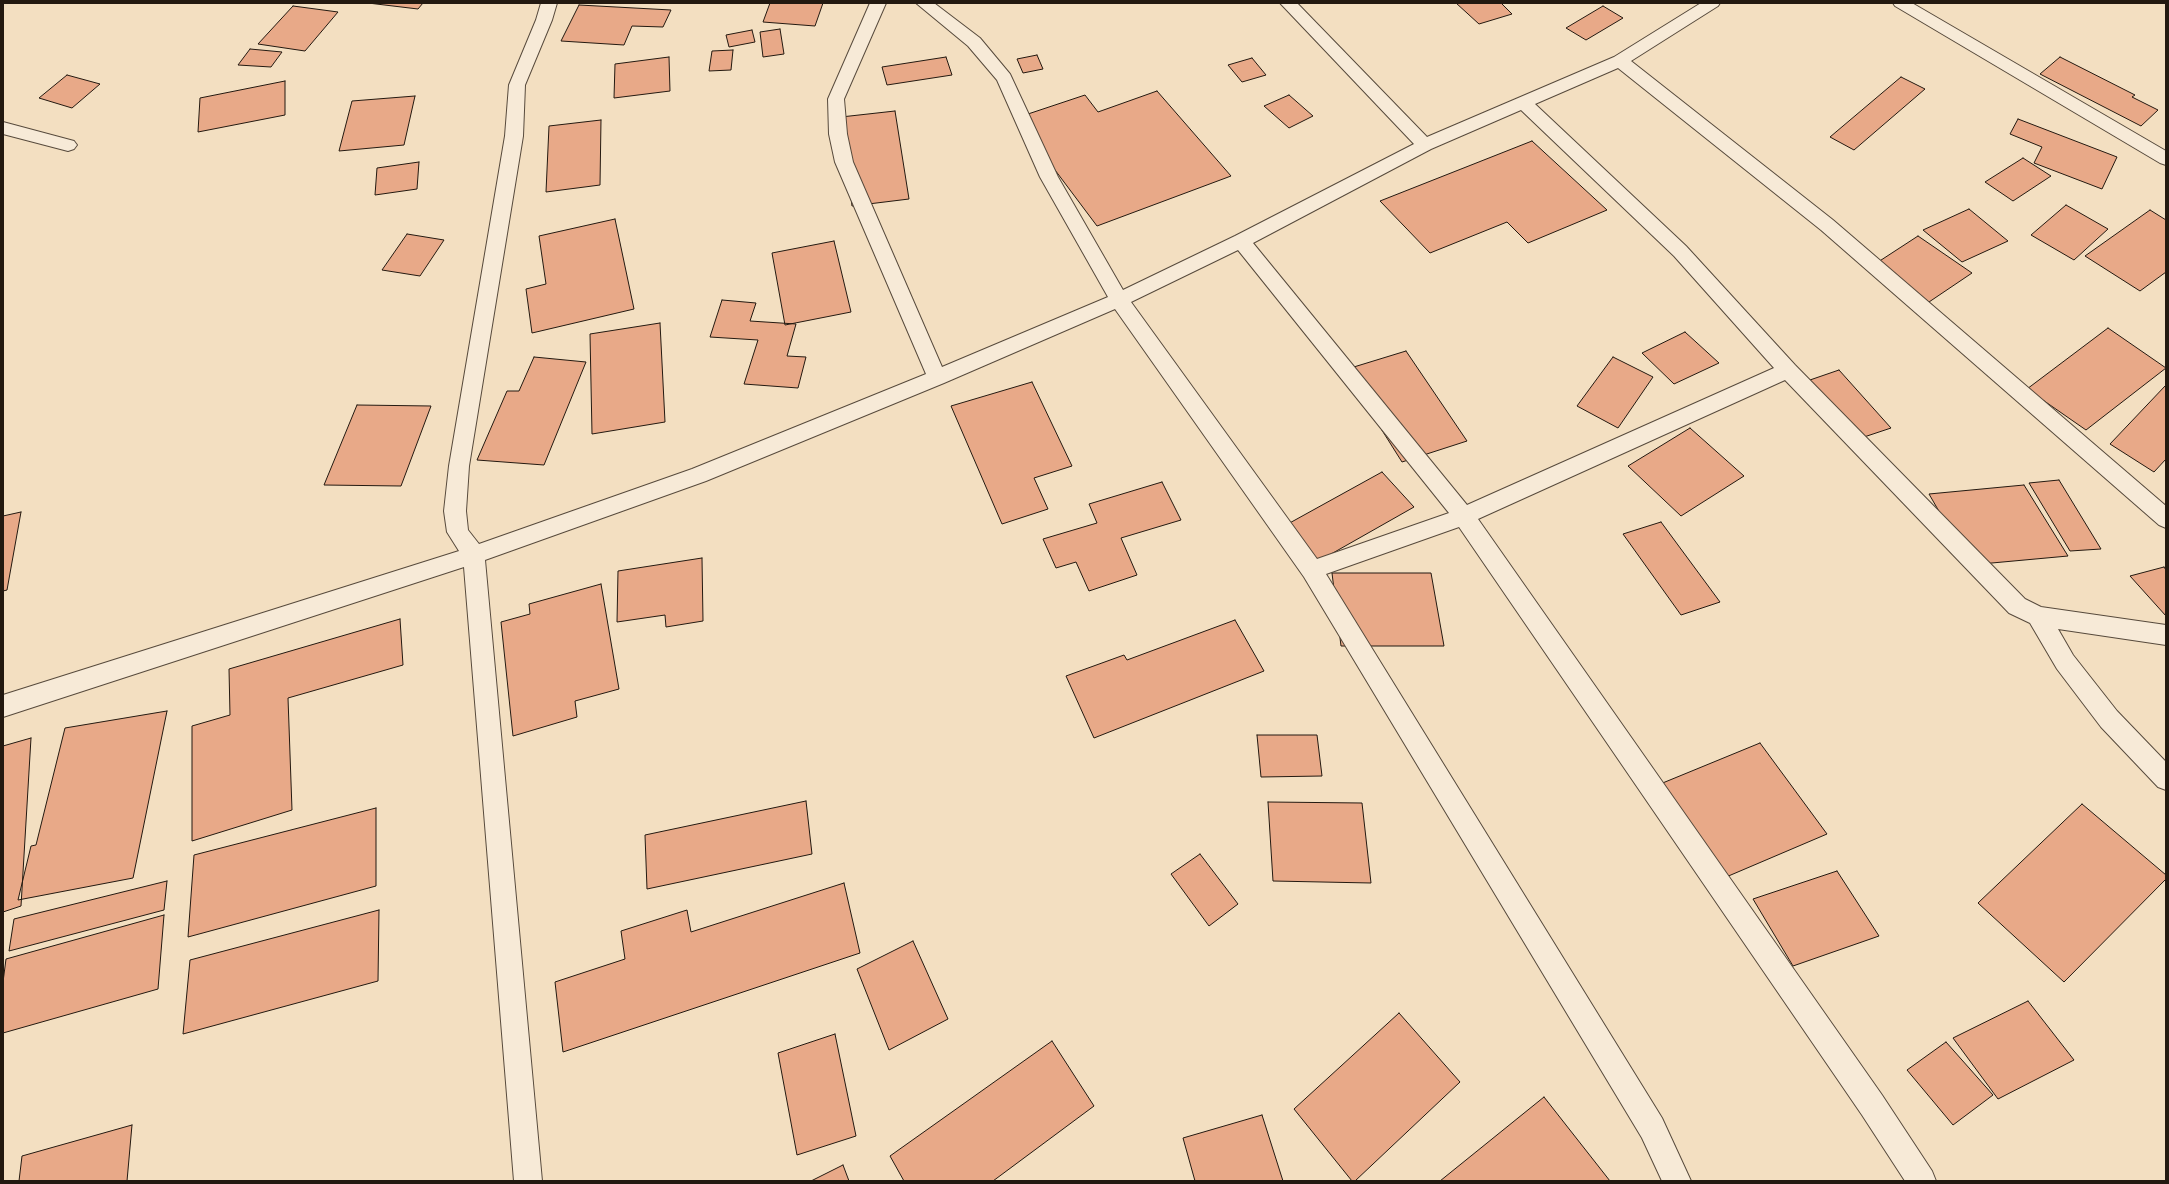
<!DOCTYPE html>
<style>
body{margin:0}
#map{position:relative;width:2169px;height:1184px;overflow:hidden;background:#f3dfc1;font-family:"IM FELL French Canon",serif}
canvas{display:block}
.frame{position:absolute;inset:0;border:4px solid #231910;pointer-events:none}
</style>
<div id="map">
<canvas width="2169" height="1184"></canvas>
<div class="frame"></div>
</div>
<script>
const ctx = document.querySelector('canvas').getContext('2d');
ctx.lineJoin = 'round';
function fillPath(path, color) {
  ctx.fillStyle = color;
  ctx.fill(path, 'evenodd');
}
function toPath(rows) {
  const path = new Path2D();
  for (const r of rows) {
    path.moveTo(r[0], r[1]);
    for (let i = 2; i < r.length; i += 2) path.lineTo(r[i], r[i + 1]);
  }
  return path;
}
function strokePath(path, color, width, dash) {
  ctx.strokeStyle = color;
  ctx.lineWidth = width;
  ctx.lineCap = dash ? 'butt' : 'round';
  ctx.setLineDash(dash || []);
  ctx.stroke(path);
}
const building = toPath([
 [368,3,423,3,418,9,368,3],
 [770,3,823,3,815,26,763,22,770,3],
 [1456,3,1501,3,1512,14,1479,24,1456,3],
 [579,5,671,10,663,27,632,26,624,45,561,41,579,5],
 [293,6,338,12,305,51,258,44,293,6],
 [1603,6,1623,18,1586,40,1566,28,1603,6],
 [780,29,784,54,763,57,760,32,780,29],
 [752,30,755,42,729,47,726,35,752,30],
 [250,49,282,52,271,67,238,65,250,49],
 [733,50,731,70,709,71,712,51,733,50],
 [1037,55,1043,69,1023,73,1017,59,1037,55],
 [669,57,670,91,614,98,615,64,669,57],
 [946,57,952,75,887,85,882,67,946,57],
 [2060,57,2135,95,2132,97,2158,110,2141,126,2040,74,2060,57],
 [1252,58,1266,75,1242,82,1228,65,1252,58],
 [67,75,100,84,72,108,39,98,67,75],
 [1901,77,1925,89,1854,150,1830,137,1901,77],
 [285,81,285,115,198,132,200,98,285,81],
 [1157,91,1231,176,1097,226,1016,118,1085,95,1098,112,1157,91],
 [1289,95,1313,116,1289,128,1264,106,1289,95],
 [415,96,404,145,339,151,352,101,415,96],
 [895,111,909,199,852,206,841,117,895,111],
 [2018,119,2117,157,2102,189,2034,163,2042,147,2010,134,2018,119],
 [601,120,600,185,546,192,549,126,601,120],
 [1532,141,1607,210,1528,243,1507,222,1430,253,1380,201,1532,141],
 [2023,158,2051,176,2013,201,1985,182,2023,158],
 [419,162,417,189,375,195,377,168,419,162],
 [2066,205,2108,229,2074,260,2031,235,2066,205],
 [1969,209,2008,241,1962,262,1923,230,1969,209],
 [2150,210,2166,220,2166,272,2140,291,2085,256,2150,210],
 [615,219,634,309,532,333,526,289,546,284,539,236,615,219],
 [407,234,444,240,420,276,382,270,407,234],
 [1918,236,1972,273,1929,302,1875,264,1918,236],
 [834,241,851,312,785,325,772,253,834,241],
 [722,300,756,303,750,321,796,324,787,356,806,357,798,388,744,384,758,340,710,337,722,300],
 [660,323,665,422,592,434,590,334,660,323],
 [2108,328,2166,368,2086,430,2027,389,2108,328],
 [1685,332,1719,363,1674,384,1642,353,1685,332],
 [1406,351,1467,441,1402,462,1344,370,1406,351],
 [534,357,586,362,544,465,477,460,507,391,519,391,534,357],
 [1613,357,1653,377,1618,428,1577,406,1613,357],
 [1839,370,1891,428,1858,439,1807,381,1839,370],
 [1032,382,1072,466,1034,478,1048,509,1002,524,951,406,1032,382],
 [2166,385,2166,459,2154,472,2110,444,2166,385],
 [357,405,431,406,401,486,324,485,357,405],
 [1690,428,1744,476,1681,516,1628,466,1690,428],
 [1382,472,1414,507,1317,562,1286,525,1382,472],
 [2059,480,2101,549,2070,551,2029,483,2059,480],
 [1162,482,1181,520,1121,538,1137,575,1089,591,1076,562,1056,568,1043,539,1097,523,1089,504,1162,482],
 [2024,485,2068,556,1970,565,1929,494,2024,485],
 [21,512,7,590,3,591,3,516,21,512],
 [1661,522,1720,602,1681,615,1623,534,1661,522],
 [702,558,703,621,666,627,665,615,617,622,618,571,702,558],
 [2164,567,2166,570,2166,616,2130,576,2164,567],
 [1332,573,1431,573,1444,646,1341,646,1332,573],
 [601,584,619,689,575,701,577,717,513,736,501,622,530,614,529,604,601,584],
 [400,619,403,665,288,698,292,810,192,841,192,726,230,715,229,669,400,619],
 [1235,620,1264,671,1094,738,1066,676,1124,655,1127,660,1235,620],
 [167,711,133,878,18,900,31,846,36,845,65,728,167,711],
 [1257,735,1317,735,1322,776,1261,777,1257,735],
 [31,738,21,906,3,912,3,746,31,738],
 [1760,743,1827,834,1712,883,1648,789,1760,743],
 [806,801,812,854,647,889,645,835,806,801],
 [1268,802,1362,803,1371,883,1273,881,1268,802],
 [2082,804,2166,875,2166,879,2064,982,1978,903,2082,804],
 [376,808,376,886,188,937,194,855,376,808],
 [1200,854,1238,904,1209,926,1171,874,1200,854],
 [1837,871,1879,936,1793,966,1753,899,1837,871],
 [167,881,164,910,9,951,14,919,167,881],
 [844,883,860,953,563,1052,555,982,625,959,621,931,687,910,691,932,844,883],
 [379,910,378,981,183,1034,190,960,379,910],
 [164,915,158,989,3,1033,3,982,6,959,164,915],
 [913,941,948,1019,889,1050,857,969,913,941],
 [2028,1001,2074,1060,1998,1099,1953,1038,2028,1001],
 [1399,1013,1460,1082,1355,1181,1352,1181,1294,1109,1399,1013],
 [835,1034,856,1136,797,1155,778,1053,835,1034],
 [1052,1041,1094,1106,993,1181,904,1181,890,1156,1052,1041],
 [1946,1042,1993,1095,1953,1125,1907,1070,1946,1042],
 [1544,1097,1610,1181,1440,1181,1544,1097],
 [1262,1115,1283,1181,1195,1181,1183,1138,1262,1115],
 [132,1125,127,1181,19,1181,22,1156,132,1125],
 [843,1165,849,1181,811,1181,843,1165]
]);
fillPath(building, '#e8a988');
strokePath(building, '#231910', 1);
const minor = toPath([
 [541,3,557,3,552,20,525,85,523,136,469,466,466,511,468,530,479,544,692,469,926,374,835,162,829,134,828,99,870,3,886,3,844,99,847,134,853,162,942,367,1108,297,1040,177,997,80,968,46,916,3,934,3,980,38,1010,74,1058,177,1123,290,1235,236,1414,144,1280,3,1297,3,1427,137,1614,57,1701,3,1720,3,1718,6,1631,61,1833,220,2166,506,2166,528,2159,525,1821,230,1618,68,1535,104,1686,246,1795,365,2025,599,2041,607,2166,625,2166,645,2058,629,2073,655,2117,711,2166,762,2166,790,2158,787,2101,727,2057,669,2030,623,2009,613,1785,380,1478,519,1882,1095,1932,1171,1936,1181,1905,1181,1862,1115,1459,527,1326,574,1662,1118,1691,1181,1662,1181,1642,1138,1304,577,1115,309,944,383,706,481,485,560,542,1181,514,1181,464,567,3,717,3,695,459,551,447,532,444,511,449,466,505,136,509,85,536,20,541,3],
 [1521,110,1674,256,1774,368,1467,505,1253,243,1431,149,1521,110],
 [1238,250,1449,513,1317,559,1131,302,1238,250],
 [1893,3,1912,3,2166,151,2166,165,2160,163,1895,6,1893,3],
 [3,122,74,141,77,145,74,149,68,151,3,134,3,122]
]);
strokePath(minor, '#574a3c', 2);
fillPath(minor, '#f7ead7');
</script>
